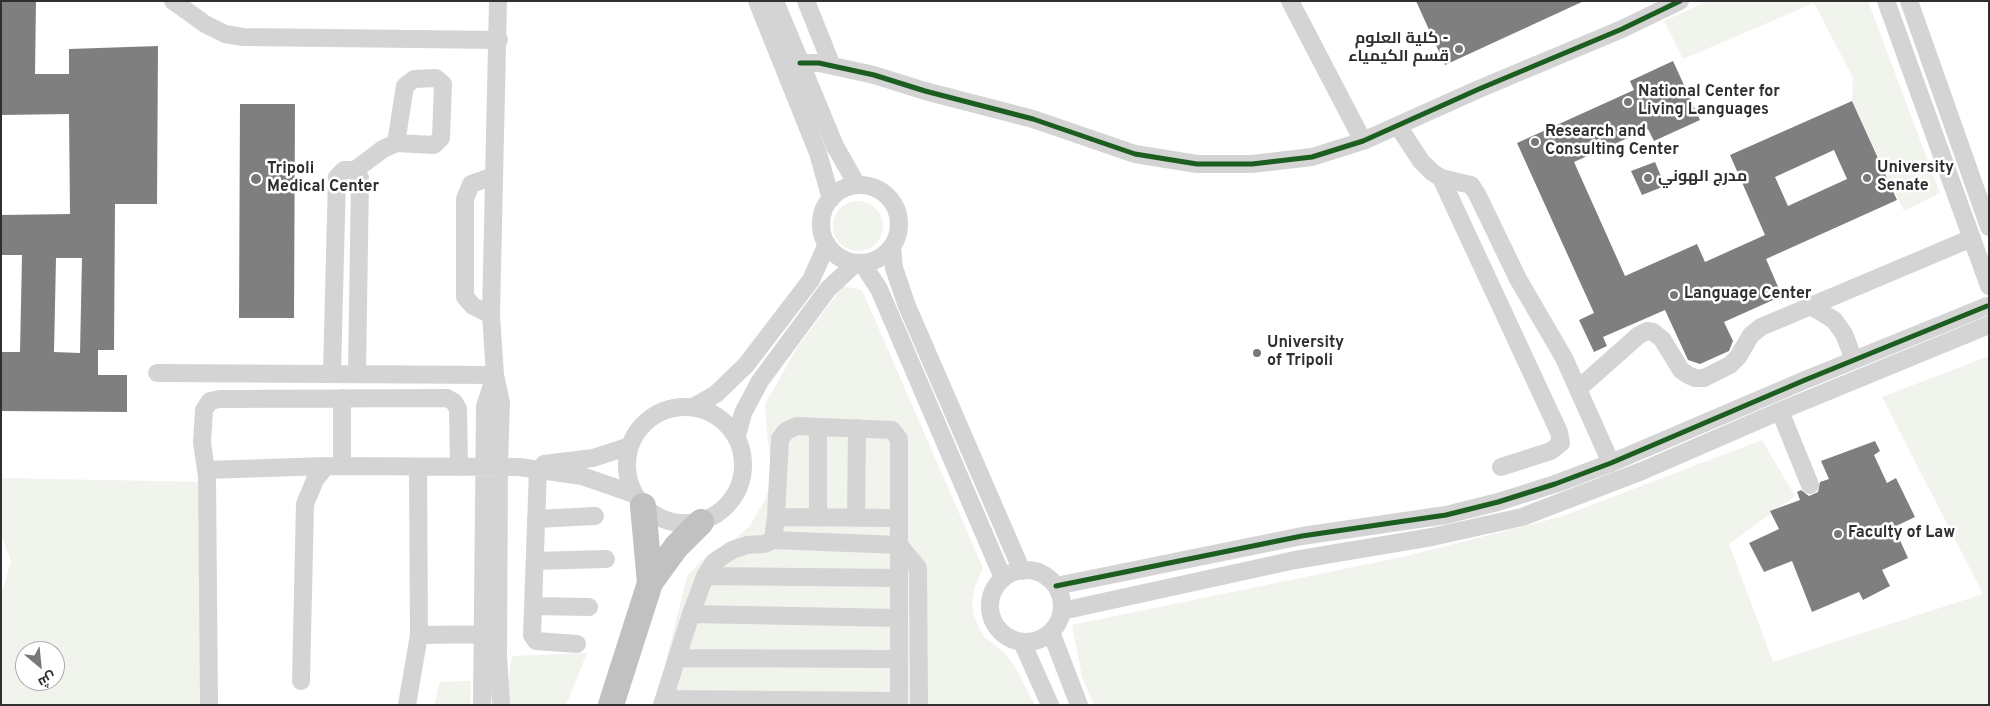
<!DOCTYPE html>
<meta charset="utf-8">
<style>
body{margin:0}
#map{position:relative;width:1990px;height:706px;overflow:hidden;background:#fff;font-family:Overpass,Cairo,sans-serif}
canvas{display:block}
.frame{position:absolute;inset:0;border:2px solid #2f2f2f;pointer-events:none}
.north{position:absolute;left:15px;top:641px;width:50px;height:50px;box-sizing:border-box;background:#fff;border:1px solid #acacac;border-radius:50%;rotate:152deg;font-size:14px;font-weight:700;line-height:20px;text-align:center;color:#2f2f2f}
.north::after{content:'';display:block;margin:auto;width:18px;height:22px;background:#787878;clip-path:polygon(50% 0,100% 100%,50% 72%,0 100%)}
</style>
<div id="map">
<canvas width="1990" height="706"></canvas>
<div class="frame"></div>
<div class="north">ش</div>
</div>
<script>
const ctx = document.querySelector('canvas').getContext('2d');
ctx.lineJoin = 'round';
function fillPath(path, color) {
  ctx.fillStyle = color;
  ctx.fill(path, 'evenodd');
}
function toPath(rows) {
  const path = new Path2D();
  for (const r of rows) {
    if (r.length === 3) {
      path.moveTo(r[0] + r[2], r[1]);
      path.arc(r[0], r[1], r[2], 0, 2 * Math.PI);
      continue;
    }
    path.moveTo(r[0], r[1]);
    for (let i = 2; i < r.length; i += 2) path.lineTo(r[i], r[i + 1]);
  }
  return path;
}
function strokePath(path, color, width, dash) {
  ctx.strokeStyle = color;
  ctx.lineWidth = width;
  ctx.lineCap = dash ? 'butt' : 'round';
  ctx.setLineDash(dash || []);
  ctx.stroke(path);
}
function drawText(font, color, halo, rows, align = 'center') {
  ctx.font = font + ' Overpass,Cairo,sans-serif';
  ctx.lineWidth = 5;
  ctx.setLineDash([]);
  ctx.textBaseline = 'middle';
  ctx.strokeStyle = halo;
  ctx.fillStyle = color;
  for (const [text, x, y, turn = 0] of rows) {
    ctx.save();
    ctx.translate(x, y);
    ctx.rotate((+turn || 0) * Math.PI / 180);
    ctx.textAlign = isNaN(turn) ? turn : align;
    if (halo) ctx.strokeText(text, 0, 0);
    ctx.fillText(text, 0, 0);
    ctx.restore();
  }
}
fillPath(toPath([
 [1708,1,1868,1,1940,193,1904,211,1852,101,1853,78,1814,3,1683,59,1664,21],
 [858,226,25],
 [843,286,862,290,983,568,975,586,972,602,975,619,984,637,1005,653,1015,667,1035,705,655,705,687,576,703,559,728,544,749,527,765,500,773,478,767,434,765,404,797,348],
 [1989,356,1989,705,1094,705,1082,677,1072,625,1402,557,1560,517,1762,440,1795,496,1729,544,1773,662,1983,594,1882,397],
 [1,478,208,482,203,705,1,705,1,595,11,561,1,534],
 [25,651,55,651,55,681,25,681],
 [587,653,566,705,506,705,505,702,512,656],
 [471,681,470,705,434,705,440,682]
]), '#f1f3ed');
fillPath(toPath([
 [1,1,36,1,35,74,69,74,69,49,158,46,157,204,115,204,114,350,98,350,98,375,127,375,127,412,1,411,1,352,20,352,22,255,1,255,1,215,70,214,69,114,1,115],
 [56,258,82,258,80,353,54,352],
 [1416,1,1584,1,1445,65],
 [1673,61,1700,120,1654,141,1648,129,1574,162,1625,276,1697,244,1705,262,1765,235,1730,155,1852,101,1897,200,1766,259,1782,296,1724,322,1733,341,1729,351,1700,364,1688,360,1665,310,1603,337,1607,346,1594,352,1579,320,1594,313,1517,143,1634,90,1630,81],
 [1834,150,1847,179,1788,206,1775,177],
 [240,104,295,104,294,318,239,318],
 [1655,162,1665,186,1642,195,1631,171],
 [1875,441,1880,451,1874,455,1887,483,1896,478,1915,517,1894,527,1908,558,1882,570,1890,586,1863,600,1859,592,1812,612,1792,561,1764,572,1749,543,1779,529,1770,511,1800,500,1797,492,1801,490,1809,496,1818,492,1820,482,1829,479,1821,461]
]), '#7f7f7f');
strokePath(toPath([
 [173,1,205,24,225,34,243,37,499,40],
 [498,1,491,315,495,375,501,403,499,466,498,656,501,705],
 [757,1,818,153,831,199],
 [775,1,835,146,857,185],
 [806,1,832,66],
 [1290,1,1363,141],
 [1886,1,1989,286],
 [1909,1,1989,227],
 [800,63,819,63,874,75,925,91,1033,119,1135,154,1197,164,1252,164,1312,157,1363,141,1479,89,1622,29,1680,1],
 [1398,126,1421,161,1432,172,1441,178,1471,185,1477,194,1518,279,1564,358,1611,463],
 [355,170,383,149,396,143,434,145,441,138,443,84,436,78,414,79,405,86,396,143],
 [1441,178,1559,432,1561,443,1551,451,1501,467],
 [860,224,39],
 [892,247,894,268,907,306,1022,571],
 [862,263,879,289,1003,578],
 [1811,306,1834,320,1844,334,1854,360],
 [491,315,473,306,465,297,465,199,471,184,494,176],
 [157,373,495,375],
 [332,373,337,177,344,170,355,170,360,178,357,373],
 [1578,389,1639,335,1647,331,1653,332,1662,339,1681,370,1688,375,1695,378,1704,378,1730,365,1738,357,1751,335,1761,327,1972,238],
 [342,398,342,466],
 [685,465,58],
 [693,407,716,394,746,365,811,280,827,244],
 [1780,411,1810,485],
 [737,436,743,413,760,381,828,289,856,263],
 [544,464,593,458,630,446],
 [538,469,532,635,536,641,577,644],
 [207,470,326,466,519,467,582,476,634,494],
 [776,517,899,518],
 [818,518,818,427],
 [856,518,857,428],
 [536,519,595,516],
 [773,540,899,545,918,568,919,705],
 [535,561,606,559],
 [1026,606,36],
 [705,576,899,578],
 [1056,586,1302,536,1446,515,1498,502,1555,484,1611,463,1805,380,1987,306],
 [533,606,589,607],
 [1062,611,1295,560,1432,537,1522,517,1642,471,1780,411,1989,325],
 [691,614,898,618],
 [1051,632,1079,705],
 [419,635,493,634],
 [1022,642,1050,705],
 [677,658,899,659],
 [301,681,305,504,315,480,326,466],
 [664,699,899,701],
 [209,705,207,476,202,443,204,410,210,401,220,399,447,398,454,402,458,409,459,467],
 [407,705,419,635,418,467],
 [482,705,485,406,495,376],
 [662,705,691,614,705,576,714,562,732,550,747,545,764,544,773,540,776,517,780,439,786,431,797,426,892,430,899,439,899,705]
]), '#d4d4d4', 18);
strokePath(toPath([
 [643,506,650,583],
 [611,705,650,583,676,547,701,522]
]), '#c1c1c1', 26);
strokePath(toPath([
 [800,63,819,63,874,75,925,91,1033,119,1135,154,1197,164,1252,164,1312,157,1363,141,1479,89,1622,29,1680,1],
 [1056,586,1302,536,1446,515,1498,502,1555,484,1611,463,1805,380,1987,306]
]), '#1b5e20', 5);
for (const [x, y, r, color] of [
 [1459,49,5,"#787878"],
 [1628,102,5,"#787878"],
 [1535,142,5,"#787878"],
 [1648,178,5,"#787878"],
 [1867,178,5,"#787878"],
 [256,179,6,"#787878"],
 [1674,295,5,"#787878"],
 [1257,353,5,"#787878"],
 [1838,534,5,"#787878"]
]) {
  const dot = new Path2D();
  dot.arc(x, y, r, 0, 2 * Math.PI);
  ctx.fillStyle = color;
  ctx.fill(dot);
  strokePath(dot, '#fff', 2);
}
drawText('bold 16px', '#2f2f2f', '#fff', [
 ["كلية العلوم -",1449,40,"right"],
 ["قسم الكيمياء",1449,58,"right"],
 ["National Center for",1638,93],
 ["Living Languages",1638,111],
 ["Research and",1545,133],
 ["Consulting Center",1545,151],
 ["University",1877,169],
 ["Senate",1877,187],
 ["Tripoli",267,170],
 ["Medical Center",267,188],
 ["مدرج الهوني",1658,178],
 ["Language Center",1684,295],
 ["University",1267,344],
 ["of Tripoli",1267,362],
 ["Faculty of Law",1848,534]
], 'left');
</script>
